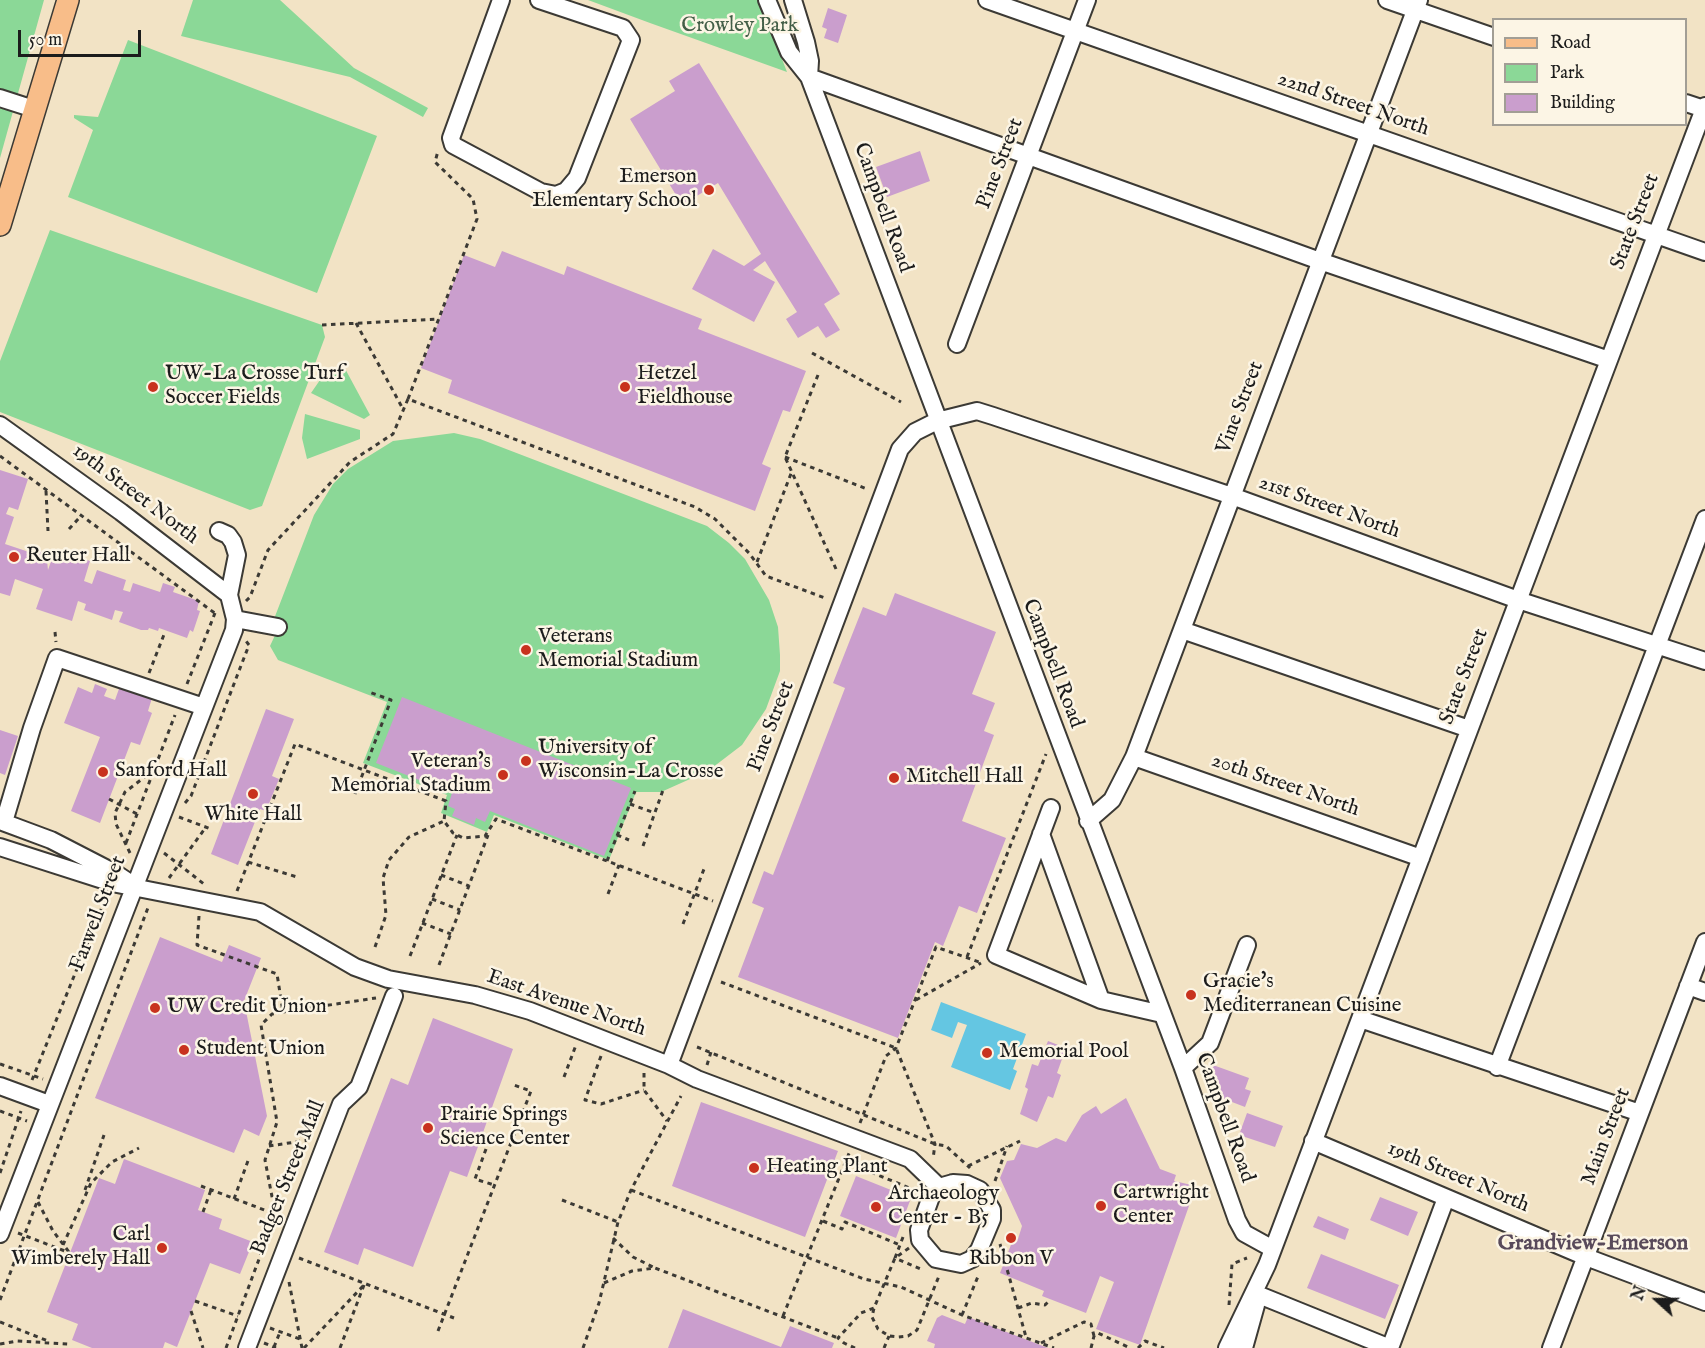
<!DOCTYPE html>
<style>
body{margin:0}
#map{position:relative;width:1705px;height:1348px;overflow:hidden;background:#f2e3c5;font-family:"IM FELL English",serif}
canvas{display:block}
.legend{position:absolute;left:1492px;top:18px;width:195px;height:108px;box-sizing:border-box;background:#fcf5e5;border:2px solid #a29e95;margin:0;padding:8px 10px;list-style:none;font-size:18px;color:#1c1c1c}
.legend li{display:flex;align-items:center;gap:12px;height:30px}
.legend b{width:30px;border:2px solid #a29e95}
.north{position:absolute;left:1627px;top:1270px;width:60px;height:60px;-webkit-text-stroke:4px #fcf5e5;paint-order:stroke;rotate:291deg;font-size:16px;font-weight:700;line-height:24px;text-align:center;color:#1c1c1c}
.north::after{content:'';display:block;margin:auto;width:21px;height:27px;background:#1c1c1c;clip-path:polygon(50% 0,100% 100%,50% 72%,0 100%)}
.scale{position:absolute;left:18px;top:30px;width:123px;height:27px;box-sizing:border-box;border:3px solid #1c1c1c;border-top:0;padding-left:8px;font-size:18px;line-height:21px;white-space:nowrap;color:#1c1c1c;-webkit-text-stroke:4px #fcf5e5;paint-order:stroke}
</style>
<div id="map">
<canvas width="1705" height="1348"></canvas>
<ul class="legend">
<li><b style="height:8px;background:#f8bd89"></b>Road</li>
<li><b style="height:16px;background:#8bd897"></b>Park</li>
<li><b style="height:16px;background:#ca9ecd"></b>Building</li>
</ul>
<div class="north">N</div>
<div class="scale">50 m</div>
</div>
<script>
const ctx = document.querySelector('canvas').getContext('2d');
ctx.lineJoin = 'round';
function fillPath(path, color) {
  ctx.fillStyle = color;
  ctx.fill(path, 'evenodd');
}
function toPath(rows) {
  const path = new Path2D();
  for (const r of rows) {
    path.moveTo(r[0], r[1]);
    for (let i = 2; i < r.length; i += 2) path.lineTo(r[i], r[i + 1]);
  }
  return path;
}
function strokePath(path, color, width, dash) {
  ctx.strokeStyle = color;
  ctx.lineWidth = width;
  ctx.lineCap = dash ? 'butt' : 'round';
  ctx.setLineDash(dash || []);
  ctx.stroke(path);
}
function drawText(font, color, halo, rows, align = 'center') {
  ctx.font = font + ' "IM FELL English",serif';
  ctx.lineWidth = 5;
  ctx.setLineDash([]);
  ctx.textBaseline = 'middle';
  ctx.strokeStyle = halo;
  ctx.fillStyle = color;
  for (const [text, x, y, turn = 0] of rows) {
    ctx.save();
    ctx.translate(x, y);
    ctx.rotate((+turn || 0) * Math.PI / 180);
    ctx.textAlign = isNaN(turn) ? turn : align;
    if (halo) ctx.strokeText(text, 0, 0);
    ctx.fillText(text, 0, 0);
    ctx.restore();
  }
}
fillPath(toPath([
 [0,0,44,0,0,158],
 [193,0,280,0,354,68,428,108,423,117,350,77,181,36],
 [588,0,759,0,787,72,650,23],
 [128,40,377,136,317,293,68,197,93,130,74,118,74,115,98,117],
 [50,230,322,325,325,337,262,506,250,510,0,412,0,361],
 [342,363,370,415,364,419,311,393,320,380],
 [305,414,360,430,360,439,307,459,302,438],
 [454,433,480,439,707,526,729,543,745,559,769,600,778,627,780,655,780,671,766,709,742,745,708,771,661,792,636,792,609,860,494,815,487,832,441,813,447,795,363,763,387,702,278,660,270,646,277,631,274,619,314,515,333,484,348,469,393,441]
]), '#8bd897');
fillPath(toPath([
 [941,1002,1026,1034,1013,1069,1017,1071,1010,1090,951,1067,967,1025,958,1022,952,1038,931,1030]
]), '#64c6e2');
fillPath(toPath([
 [828,8,847,15,838,43,824,38,827,29,822,27],
 [699,63,840,294,824,304,840,330,826,338,818,326,798,338,786,319,797,312,765,261,753,270,775,282,754,322,692,289,713,249,744,266,761,254,718,183,682,205,630,119,675,91,669,81],
 [920,151,930,181,887,197,876,167],
 [502,251,564,275,567,266,702,319,698,329,806,371,790,412,783,410,762,464,771,468,755,511,448,393,452,380,421,368,464,255,495,267],
 [0,470,28,479,18,510,9,507,6,514,14,517,5,544,29,552,26,561,32,564,36,552,46,551,48,570,55,550,90,561,84,581,92,584,97,570,126,580,123,590,130,592,133,583,160,592,163,583,175,587,173,592,199,601,197,610,200,611,193,632,190,630,187,638,159,628,158,631,149,628,148,630,141,630,119,622,123,612,115,610,112,620,84,610,86,604,78,601,72,621,36,609,43,589,15,579,10,596,0,593],
 [895,593,996,632,972,694,995,703,984,731,994,735,962,821,1006,838,977,913,959,906,943,946,935,942,898,1038,738,977,764,908,752,903,764,871,773,875,845,688,833,683,863,607,886,616],
 [95,684,107,689,104,696,115,700,120,686,152,698,148,711,152,713,140,745,131,742,100,823,71,811,100,737,64,723,78,687,92,693],
 [402,697,631,788,604,856,490,811,485,822,476,818,474,825,452,816,455,809,448,806,452,793,376,763],
 [266,709,294,719,272,776,279,779,266,811,260,809,238,865,211,854],
 [0,730,18,736,5,775,0,773],
 [160,937,222,962,229,945,261,958,244,1001,267,1116,259,1136,244,1129,234,1153,95,1098],
 [433,1018,513,1049,467,1177,450,1171,413,1267,364,1248,358,1265,324,1252,391,1078,408,1085],
 [1048,1041,1066,1048,1057,1073,1061,1075,1053,1098,1048,1096,1037,1122,1020,1114,1028,1089,1025,1087,1032,1064,1038,1066],
 [1213,1065,1249,1078,1245,1089,1251,1091,1245,1107,1219,1097,1207,1067],
 [1126,1098,1160,1169,1176,1175,1174,1181,1196,1186,1140,1345,1096,1329,1114,1282,1100,1276,1086,1313,1042,1296,1044,1291,1000,1273,1014,1237,1018,1239,1022,1226,1000,1178,1007,1161,1014,1160,1021,1144,1037,1148,1056,1138,1066,1142,1082,1115,1096,1106,1101,1114],
 [701,1102,838,1151,805,1237,672,1186],
 [1247,1113,1283,1126,1275,1147,1239,1135],
 [124,1159,205,1190,198,1210,222,1219,219,1229,253,1242,240,1274,210,1263,177,1347,165,1342,163,1348,92,1348,72,1340,78,1324,47,1312,99,1178,115,1184],
 [856,1176,911,1198,896,1238,840,1216],
 [1380,1197,1418,1212,1408,1236,1370,1220],
 [1318,1216,1349,1229,1345,1240,1313,1227],
 [1321,1254,1399,1285,1385,1319,1307,1288],
 [683,1309,781,1347,790,1326,834,1343,832,1348,668,1348],
 [942,1315,965,1324,968,1317,1048,1348,934,1348,935,1344,927,1341,937,1318]
]), '#ca9ecd');
const minor = toPath([
 [501,0,451,138,453,145,541,192,556,195,566,191,577,178,631,40,623,28,539,0],
 [767,0,789,52,809,77,1183,1068,1237,1220,1244,1233,1273,1249],
 [793,0,806,42,810,61,809,77],
 [987,0,1705,252],
 [1387,0,1494,37],
 [809,77,1320,261,1609,360],
 [0,98,34,109],
 [1686,103,1704,109],
 [957,344,1087,0],
 [0,425,121,512,229,595,235,619,234,630,0,1234],
 [219,531,228,535,233,542,237,555,229,595],
 [235,619,278,627],
 [1182,630,1469,729],
 [1134,757,1421,858],
 [1051,808,996,955,1101,1000,1162,1014],
 [0,821,51,840,115,873,130,883],
 [1088,821,1112,800,1134,757,1419,0],
 [4,822,32,728,57,658,204,707],
 [1041,834,1101,1000],
 [0,847,112,883,260,912,355,967,388,979,475,995,530,1011,669,1065,697,1079,910,1159,939,1187],
 [1688,986,1705,992],
 [1360,1019,1640,1113],
 [669,1065,900,449,915,432,937,421,977,411,993,416,1232,496,1518,600,1705,661],
 [1497,1067,1705,519],
 [1183,1068,1210,1043,1247,945],
 [0,1086,49,1104],
 [1313,1141,1586,1257,1705,1302],
 [953,1183,967,1184,980,1190,992,1210,992,1219,979,1250,972,1259,961,1264,936,1259,920,1240,919,1230,932,1194,939,1187,953,1183],
 [1259,1295,1390,1348],
 [247,1348,341,1104,359,1087,394,996],
 [1227,1348,1267,1265,1705,106],
 [1244,1348,1256,1305],
 [1390,1348,1446,1198],
 [1551,1348,1705,942]
]);
const major = toPath([
 [0,225,68,0]
]);
strokePath(minor, '#3c3a35', 20);
strokePath(major, '#3c3a35', 24);
strokePath(toPath([
 [356,323,403,409],
 [322,325,439,319],
 [812,353,901,402],
 [818,375,785,457,836,569],
 [408,399,477,219,473,199,435,162,438,151],
 [0,456,216,614],
 [785,457,867,489],
 [46,491,48,531],
 [69,529,81,516],
 [757,562,792,471],
 [246,601,250,597,268,550,350,462,393,434,408,399,695,507,715,519,749,553,766,576,825,598],
 [55,632,56,642],
 [149,673,165,632],
 [187,684,215,613],
 [355,794,391,700,369,692],
 [109,799,137,814],
 [185,803,191,796,237,676,249,645,246,641],
 [630,804,655,813],
 [179,817,211,829],
 [617,835,629,840],
 [126,843,175,715],
 [643,846,663,790],
 [130,853,116,824,115,813,125,792,154,770],
 [164,853,204,884],
 [607,861,635,791],
 [248,862,297,877],
 [441,875,469,886],
 [169,878,206,827],
 [237,891,295,744,446,801,444,821,453,833,463,838,485,836,496,819,713,901],
 [608,894,619,865],
 [432,899,460,910],
 [199,916,197,945,277,974,283,1012,272,1014,261,1025,277,1122,265,1160,277,1223],
 [422,923,451,934],
 [683,924,704,869],
 [375,947,386,915,383,878,389,860,409,837,444,821],
 [410,956,457,835],
 [967,957,1046,754],
 [439,965,488,835],
 [721,982,896,1048,935,1144,933,1159],
 [916,1000,981,963],
 [283,1012,376,998],
 [697,1047,935,1144,946,1146,970,1168],
 [601,1056,585,1100,601,1104,644,1090],
 [0,1064,43,1079],
 [707,1065,711,1052],
 [644,1073,644,1090,667,1121],
 [564,1077,576,1045],
 [32,1080,106,897],
 [0,1111,27,1121],
 [860,1123,886,1056,896,1048,936,947,982,963],
 [269,1146,309,1140],
 [486,1149,475,1179,494,1185],
 [846,1162,917,1191],
 [968,1166,1020,1141],
 [0,1173,21,1111],
 [995,1181,1007,1146],
 [201,1186,275,1214],
 [85,1190,104,1135],
 [631,1190,864,1279,901,1287,962,1315,1054,1348],
 [234,1199,249,1158],
 [562,1200,618,1222],
 [38,1202,53,1231,69,1252],
 [203,1212,211,1190],
 [823,1221,842,1229,845,1222,900,1245],
 [18,1233,70,1253],
 [903,1237,895,1258,923,1270],
 [613,1238,633,1257,653,1267],
 [1000,1244,1026,1337],
 [63,1245,91,1183,112,1162,139,1148],
 [909,1248,895,1258,874,1308,872,1317,878,1329,889,1336,898,1337,908,1336,917,1330,939,1276],
 [299,1258,454,1318],
 [289,1282,302,1348],
 [604,1283,632,1271,655,1268,838,1338],
 [0,1300,149,905],
 [195,1301,238,1316],
 [1229,1305,1232,1264,1247,1258],
 [1018,1308,1032,1303,1045,1305,1050,1300],
 [191,1311,203,1348],
 [962,1315,979,1274],
 [783,1316,850,1151],
 [0,1322,48,1341],
 [270,1328,300,1339],
 [438,1331,531,1091,514,1085],
 [264,1343,276,1348],
 [1041,1343,1084,1322,1091,1324,1094,1336],
 [0,1344,17,1341,68,1344],
 [274,1347,280,1332],
 [226,1348,275,1216],
 [304,1348,365,1284],
 [340,1348,364,1285],
 [583,1348,599,1303,618,1222,631,1190,681,1096],
 [855,1348,844,1343,838,1338,861,1313,874,1308],
 [884,1348,889,1336],
 [1091,1348,1094,1336,1098,1333,1130,1348],
 [1138,1348,1145,1341,1164,1348]
]), '#3c3a35', 3, [4.5, 4.5]);
strokePath(minor, '#fff', 16);
strokePath(major, '#f8bd89', 21);
for (const [x, y, r, color] of [
 [709,190,6,"#c8321e"],
 [153,387,6,"#c8321e"],
 [625,387,6,"#c8321e"],
 [14,557,6,"#c8321e"],
 [526,650,6,"#c8321e"],
 [526,761,6,"#c8321e"],
 [103,772,6,"#c8321e"],
 [503,775,6,"#c8321e"],
 [894,778,6,"#c8321e"],
 [253,794,6,"#c8321e"],
 [1191,995,6,"#c8321e"],
 [155,1008,6,"#c8321e"],
 [184,1050,6,"#c8321e"],
 [987,1053,6,"#c8321e"],
 [428,1128,6,"#c8321e"],
 [754,1168,6,"#c8321e"],
 [1101,1206,6,"#c8321e"],
 [876,1207,6,"#c8321e"],
 [1011,1238,6,"#c8321e"],
 [162,1248,6,"#c8321e"]
]) {
  const dot = new Path2D();
  dot.arc(x, y, r, 0, 2 * Math.PI);
  ctx.fillStyle = color;
  ctx.fill(dot);
  strokePath(dot, '#fcf5e5', 2);
}
drawText('21px', '#435e47', '#fcf5e5', [
 ["Crowley Park",740,27]
]);
drawText('21px', '#1c1c1c', '#fcf5e5', [
 ["22nd Street North",1353,105,19],
 ["Pine Street",1001,164,-69],
 ["Campbell Road",882,208,70],
 ["State Street",1636,222,-69],
 ["Vine Street",1241,408,-69],
 ["19th Street North",135,495,37],
 ["21st Street North",1329,508,20],
 ["Campbell Road",1052,664,69],
 ["State Street",1465,677,-69],
 ["Pine Street",772,727,-69],
 ["20th Street North",1285,786,19],
 ["Farwell Street",99,914,-69],
 ["East Avenue North",566,1004,19],
 ["Campbell Road",1224,1118,70],
 ["Main Street",1607,1137,-69],
 ["Badger Street Mall",289,1178,-68],
 ["19th Street North",1458,1178,23]
]);
drawText('21px', '#1c1c1c', '#fcf5e5', [
 ["Emerson",697,178,"right"],
 ["Elementary School",697,202,"right"],
 ["UW-La Crosse Turf",165,375],
 ["Soccer Fields",165,399],
 ["Hetzel",637,375],
 ["Fieldhouse",637,399],
 ["Reuter Hall",26,557],
 ["Veterans",538,638],
 ["Memorial Stadium",538,662],
 ["University of",538,749],
 ["Wisconsin-La Crosse",538,773],
 ["Veteran's",491,763,"right"],
 ["Memorial Stadium",491,787,"right"],
 ["Sanford Hall",115,772],
 ["Mitchell Hall",906,778],
 ["White Hall",253,816,"center"],
 ["Gracie's",1203,983],
 ["Mediterranean Cuisine",1203,1007],
 ["UW Credit Union",167,1008],
 ["Student Union",196,1050],
 ["Memorial Pool",999,1053],
 ["Prairie Springs",440,1116],
 ["Science Center",440,1140],
 ["Heating Plant",766,1168],
 ["Cartwright",1113,1194],
 ["Center",1113,1218],
 ["Archaeology",888,1195],
 ["Center - B5",888,1219],
 ["Carl",150,1236,"right"],
 ["Wimberely Hall",150,1260,"right"],
 ["Ribbon V",1011,1260,"center"]
], 'left');
drawText('bold 22px', '#594a5a', '#fcf5e5', [
 ["Grandview-Emerson",1593,1244]
]);
</script>
